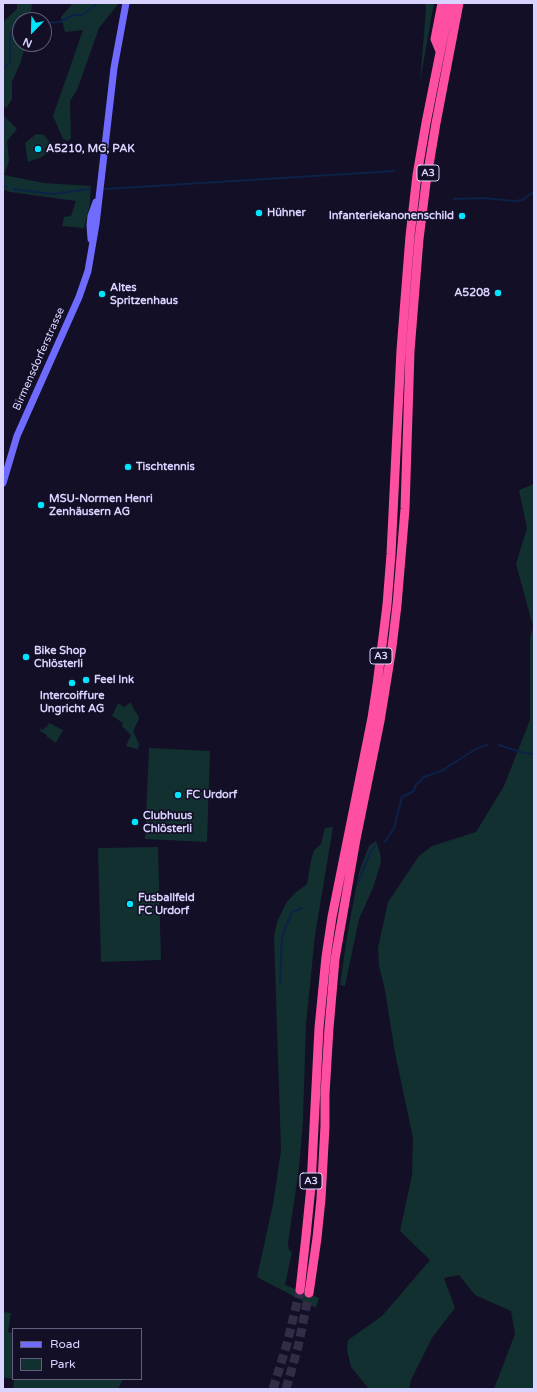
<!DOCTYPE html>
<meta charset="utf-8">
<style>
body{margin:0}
#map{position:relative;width:537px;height:1392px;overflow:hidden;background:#130f26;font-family:"Varela Round",sans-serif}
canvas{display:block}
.frame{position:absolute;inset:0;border:4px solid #d9d4ff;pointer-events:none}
.legend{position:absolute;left:12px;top:1328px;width:130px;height:52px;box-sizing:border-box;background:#130f26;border:1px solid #625e7d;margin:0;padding:5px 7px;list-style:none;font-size:12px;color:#d9d4ff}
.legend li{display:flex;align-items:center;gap:8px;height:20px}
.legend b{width:20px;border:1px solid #625e7d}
.north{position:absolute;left:12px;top:12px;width:40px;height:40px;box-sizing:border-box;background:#130f26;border:1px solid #625e7d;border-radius:50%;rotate:203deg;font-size:11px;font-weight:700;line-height:16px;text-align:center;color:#d9d4ff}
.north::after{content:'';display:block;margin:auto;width:14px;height:18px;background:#00e5ff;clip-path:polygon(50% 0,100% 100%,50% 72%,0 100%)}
</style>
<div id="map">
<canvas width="537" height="1392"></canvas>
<div class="frame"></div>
<ul class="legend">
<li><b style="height:5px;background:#6f6bff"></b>Road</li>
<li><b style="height:11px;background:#12302f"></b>Park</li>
</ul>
<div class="north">N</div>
</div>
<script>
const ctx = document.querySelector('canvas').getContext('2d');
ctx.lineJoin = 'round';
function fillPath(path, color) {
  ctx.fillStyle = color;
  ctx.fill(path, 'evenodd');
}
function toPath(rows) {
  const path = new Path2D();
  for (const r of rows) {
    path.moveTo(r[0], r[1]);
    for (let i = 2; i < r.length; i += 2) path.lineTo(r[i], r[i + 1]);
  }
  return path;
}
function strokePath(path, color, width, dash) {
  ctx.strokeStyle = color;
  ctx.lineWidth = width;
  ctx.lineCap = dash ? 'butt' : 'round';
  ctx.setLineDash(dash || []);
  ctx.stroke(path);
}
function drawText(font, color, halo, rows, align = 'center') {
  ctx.font = font + ' "Varela Round",sans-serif';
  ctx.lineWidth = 3.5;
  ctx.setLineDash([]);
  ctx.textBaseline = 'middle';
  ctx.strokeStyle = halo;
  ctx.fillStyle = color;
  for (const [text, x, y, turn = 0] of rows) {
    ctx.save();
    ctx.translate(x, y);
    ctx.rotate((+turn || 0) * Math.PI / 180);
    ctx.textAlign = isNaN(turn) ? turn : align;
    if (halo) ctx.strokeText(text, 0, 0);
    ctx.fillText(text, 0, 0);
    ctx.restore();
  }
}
fillPath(toPath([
 [17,3,32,3,31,12,40,17,40,20,20,20,20,44,26,44,20,64,12,82,12,99,7,107,3,108,3,22,17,9],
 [73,3,119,3,99,28,77,90,70,101,71,138,68,141,63,139,53,116,83,30,65,32,61,17],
 [425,3,434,3,420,82,426,9],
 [3,115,17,129,7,141,9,161,4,175,44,183,91,186,90,204,84,228,62,226,64,217,71,216,76,201,10,192,3,189],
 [36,134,44,135,50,143,50,151,42,157,28,162,25,143],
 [534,484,534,1389,494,1389,515,1334,511,1311,475,1295,459,1275,444,1278,455,1308,432,1338,411,1380,409,1389,369,1389,351,1367,347,1350,348,1340,382,1316,430,1260,400,1231,412,1175,413,1138,395,1053,385,990,379,966,378,948,388,902,419,856,432,846,476,832,504,786,530,720,530,638,533,626,516,564,527,528,519,490],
 [131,702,133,708,138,715,139,719,133,731,139,744,138,749,126,746,131,735,122,726,123,723,112,716,118,703,124,707],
 [49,723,63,730,56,743,46,736,47,735,40,731,41,728,43,730,45,727,46,728],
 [149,748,210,751,207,842,145,839],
 [333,827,315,935,310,985,306,1024,303,1120,299,1168,288,1243,289,1250,292,1252,285,1285,319,1298,316,1308,257,1277,273,1204,281,1151,274,936,277,922,286,903,295,893,307,884,311,860,314,850,321,844,325,828],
 [376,841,380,853,381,862,373,888,359,919,345,986,340,985,347,936,359,872,369,846],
 [158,847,161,960,101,962,98,848],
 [3,1312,11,1313,8,1332,13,1333,13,1379,3,1377],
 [14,1379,123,1379,118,1389,13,1389]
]), '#12302f');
strokePath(toPath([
 [44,23,60,22,73,15,82,15,98,3],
 [3,69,10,62,10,33,20,27],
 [3,185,7,187],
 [13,189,52,194,90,189],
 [105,189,394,171],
 [454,199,483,198,514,201,522,200,534,192],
 [499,745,524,753,534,754],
 [385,842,394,828,402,797,414,791,415,786,424,777,441,771,476,749,487,745],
 [357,885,370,853,375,846],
 [280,983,282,936,292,912,302,908]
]), '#0c2248', 2);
strokePath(toPath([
 [273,1389,287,1344,300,1290],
 [286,1389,298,1347,309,1293]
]), '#312d47', 9, [9, 4.5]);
strokePath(toPath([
 [91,239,90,225,91,216,96,202],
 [3,483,17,436,79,297,88,271,96,224,114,68,126,3]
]), '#6f6bff', 7);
strokePath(toPath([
 [440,51,435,39,442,3],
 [300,1290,306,1236,311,1186,319,1028,326,957,332,917,372,718,377,685,387,605,391,554,401,350,410,236,417,175,426,123,450,3],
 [309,1293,317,1238,321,1199,325,1126,325,1094,329,1028,335,959,356,839,380,721,392,647,397,605,405,509,410,351,419,239,426,183,436,123,459,3]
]), '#ff4fa3', 9);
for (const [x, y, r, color] of [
 [38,149,4,"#00e5ff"],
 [259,213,4,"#00e5ff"],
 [462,216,4,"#00e5ff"],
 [498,293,4,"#00e5ff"],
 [102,294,4,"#00e5ff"],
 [128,467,4,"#00e5ff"],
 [41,505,4,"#00e5ff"],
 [26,657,4,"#00e5ff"],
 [86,680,4,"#00e5ff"],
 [72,683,4,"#00e5ff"],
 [178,795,4,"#00e5ff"],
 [135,822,4,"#00e5ff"],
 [130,904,4,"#00e5ff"]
]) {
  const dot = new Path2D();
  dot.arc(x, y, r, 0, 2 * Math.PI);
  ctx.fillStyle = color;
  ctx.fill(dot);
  strokePath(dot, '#130f26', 1.5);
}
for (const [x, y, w] of [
 [428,173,22],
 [381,656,22],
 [311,1181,22]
]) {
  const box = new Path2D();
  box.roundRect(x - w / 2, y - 8, w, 16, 3);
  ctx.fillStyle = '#130f26';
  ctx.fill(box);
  strokePath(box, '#d9d4ff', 1);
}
drawText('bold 10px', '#d9d4ff', null, [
 ["A3",428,173],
 ["A3",381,656],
 ["A3",311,1181]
]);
drawText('bold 11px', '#d9d4ff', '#130f26', [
 ["A5210, MG, PAK",46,149],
 ["Hühner",267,213],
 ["Infanteriekanonenschild",454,216,"right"],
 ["Altes",110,288],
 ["Spritzenhaus",110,301],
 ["A5208",490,293,"right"],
 ["Tischtennis",136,467],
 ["MSU-Normen Henri",49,499],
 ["Zenhäusern AG",49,512],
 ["Bike Shop",34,651],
 ["Chlösterli",34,664],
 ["Feel Ink",94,680],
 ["Intercoiffure",72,696,"center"],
 ["Ungricht AG",72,709,"center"],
 ["FC Urdorf",186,795],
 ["Clubhuus",143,816],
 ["Chlösterli",143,829],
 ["Fusballfeld",138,898],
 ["FC Urdorf",138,911]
], 'left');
drawText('11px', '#d9d4ff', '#130f26', [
 ["Birmensdorferstrasse",39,359,-66]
]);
</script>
